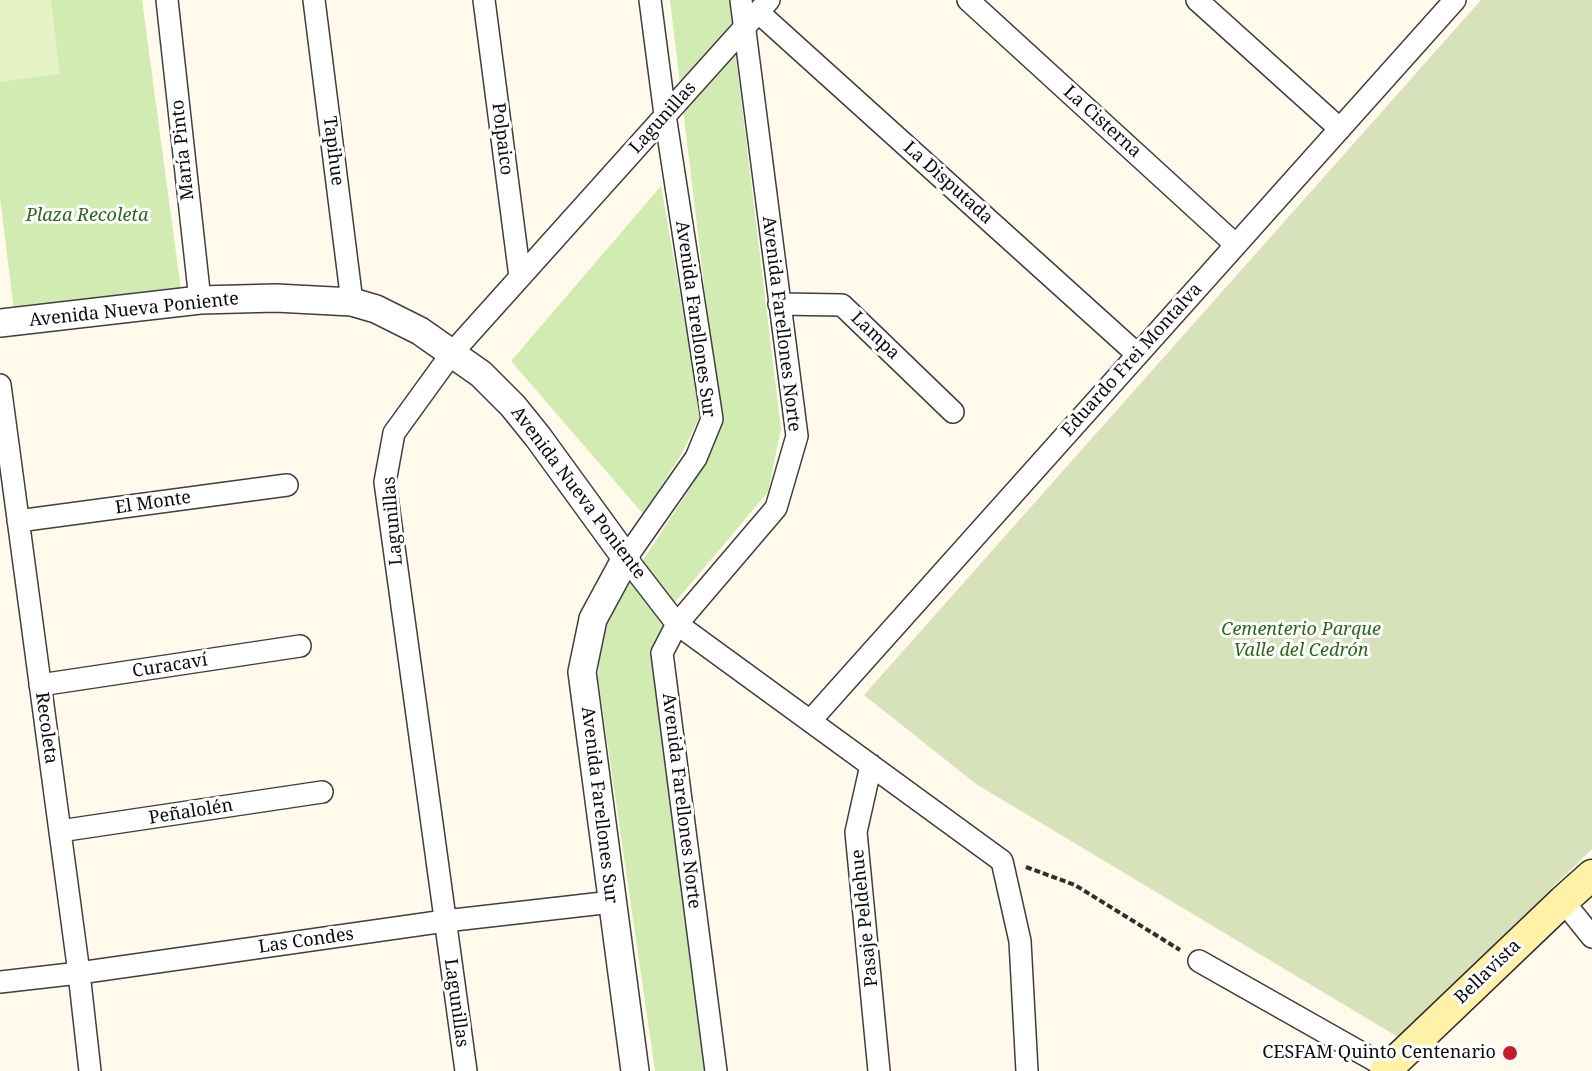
<!DOCTYPE html>
<meta charset="utf-8">
<style>
body{margin:0}
canvas{display:block;background:#fffaeb}
</style>
<canvas width="1592" height="1071"></canvas>
<script>
const ctx = document.querySelector('canvas').getContext('2d');
ctx.lineJoin = 'round';
function fillPath(path, color) {
  ctx.fillStyle = color;
  ctx.fill(path, 'evenodd');
}
function toPath(rows) {
  const path = new Path2D();
  for (const r of rows) {
    path.moveTo(r[0], r[1]);
    for (let i = 2; i < r.length; i += 2) path.lineTo(r[i], r[i + 1]);
  }
  return path;
}
function strokePath(path, color, width, dash) {
  ctx.strokeStyle = color;
  ctx.lineWidth = width;
  ctx.lineCap = dash ? 'butt' : 'round';
  ctx.setLineDash(dash || []);
  ctx.stroke(path);
}
function drawText(font, color, halo, rows, align = 'center') {
  ctx.font = font + ' "Noto Serif",serif';
  ctx.lineWidth = 6;
  ctx.setLineDash([]);
  ctx.textBaseline = 'middle';
  ctx.strokeStyle = halo;
  ctx.fillStyle = color;
  for (const [text, x, y, turn = 0] of rows) {
    ctx.save();
    ctx.translate(x, y);
    ctx.rotate((+turn || 0) * Math.PI / 180);
    ctx.textAlign = isNaN(turn) ? turn : align;
    if (halo) ctx.strokeText(text, 0, 0);
    ctx.fillText(text, 0, 0);
    ctx.restore();
  }
}
fillPath(toPath([
 [0,0,142,0,181,290,14,312,0,197],
 [670,0,729,0,781,429,768,492,671,607,655,652,709,1071,655,1071,598,678,601,625,705,465,720,418],
 [661,186,701,414,681,455,643,514,511,361]
]), '#d2ebb2');
fillPath(toPath([
 [1481,0,1592,0,1592,849,1398,1037,976,784,864,695]
]), '#d7e2bb');
fillPath(toPath([
 [0,0,51,0,60,74,0,82]
]), '#e4f2c5');
const minor = toPath([
 [167,0,200,300],
 [314,0,352,302],
 [484,0,520,277],
 [650,0,665,115,712,419,696,458,626,558,677,624,1002,861,1020,941,1027,1071],
 [968,0,1236,245],
 [1197,0,1340,129],
 [758,12,1137,354],
 [779,304,842,305,953,412],
 [0,385,79,973,90,1071],
 [18,521,287,485],
 [40,685,300,646],
 [811,720,1455,0],
 [871,765,856,832,879,1071],
 [60,831,322,792],
 [1563,901,1592,937],
 [1199,961,1388,1068],
 [0,982,79,973,445,921,612,902],
 [466,1071,385,482,394,433,452,353,769,0],
 [716,1071,662,653,677,624,776,508,797,436,741,0]
]);
const tertiary = toPath([
 [0,323,200,300,276,298,352,302,376,309,420,331,481,374,513,406,538,437,626,558,593,619,582,672,635,1071]
]);
const secondary = toPath([
 [1385,1071,1563,901,1592,875]
]);
strokePath(minor, '#3f3f3f', 24);
strokePath(tertiary, '#3f3f3f', 30);
strokePath(secondary, '#2e2e2e', 33);
strokePath(toPath([
 [1026,867,1075,885,1180,950]
]), '#2e2e2e', 4, [6, 3]);
strokePath(minor, '#fff', 21);
strokePath(tertiary, '#fff', 27);
strokePath(secondary, '#fff2a6', 30);
for (const [x, y, r, color] of [
 [1510,1053,8,"#c41c2b"]
]) {
  const dot = new Path2D();
  dot.arc(x, y, r, 0, 2 * Math.PI);
  ctx.fillStyle = color;
  ctx.fill(dot);
  strokePath(dot, '#fff', 2);
}
drawText('18px', '#0c0c0c', '#fff', [
 ["Lagunillas",663,118,-48],
 ["La Cisterna",1102,122,42],
 ["Polpaico",502,139,83],
 ["María Pinto",183,150,-96],
 ["Tapihue",333,151,83],
 ["La Disputada",948,183,42],
 ["Avenida Nueva Poniente",134,310,-6],
 ["Avenida Farellones Sur",695,319,82],
 ["Avenida Farellones Norte",781,324,83],
 ["Lampa",875,336,44],
 ["Eduardo Frei Montalva",1132,360,-48],
 ["Avenida Nueva Poniente",578,493,53],
 ["El Monte",153,503,-8],
 ["Lagunillas",393,521,-95],
 ["Curacaví",170,666,-9],
 ["Recoleta",46,728,82],
 ["Avenida Farellones Norte",681,801,83],
 ["Avenida Farellones Sur",599,805,83],
 ["Peñalolén",191,812,-9],
 ["Pasaje Peldehue",865,918,-96],
 ["Las Condes",306,941,-8],
 ["Bellavista",1488,972,-44],
 ["Lagunillas",456,1003,82]
]);
drawText('italic 18px', '#2c6719', '#fff', [
 ["Plaza Recoleta",87,216],
 ["Cementerio Parque",1301,630],
 ["Valle del Cedrón",1301,651]
]);
drawText('18px', '#0c0c0c', '#fff', [
 ["CESFAM Quinto Centenario",1496,1053]
], 'right');
</script>
